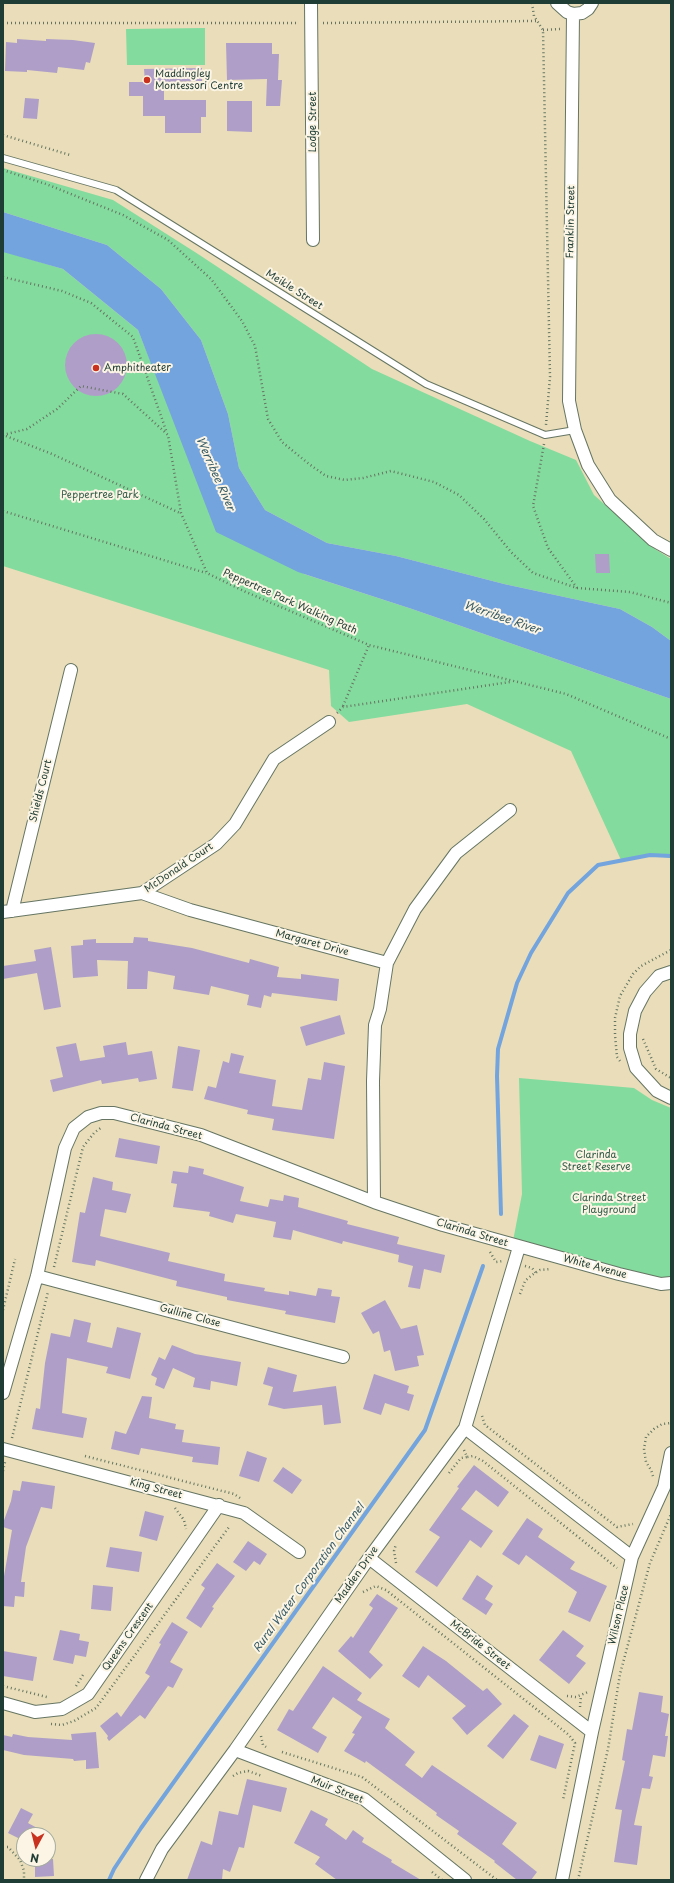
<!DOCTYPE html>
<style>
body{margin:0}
#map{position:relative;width:674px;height:1883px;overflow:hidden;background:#e9deb9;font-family:"Playpen Sans",sans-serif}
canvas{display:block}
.frame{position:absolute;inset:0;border:4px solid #1f3d34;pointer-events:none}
.north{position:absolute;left:16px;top:1827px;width:40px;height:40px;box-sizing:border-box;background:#fcf5e5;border:1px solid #a4ab9e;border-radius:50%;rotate:187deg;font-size:11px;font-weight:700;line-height:16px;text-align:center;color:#1f3d34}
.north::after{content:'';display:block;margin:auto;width:14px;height:18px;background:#c8321e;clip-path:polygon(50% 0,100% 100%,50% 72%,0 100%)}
</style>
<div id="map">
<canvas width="674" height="1883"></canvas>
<div class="frame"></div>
<div class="north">N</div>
</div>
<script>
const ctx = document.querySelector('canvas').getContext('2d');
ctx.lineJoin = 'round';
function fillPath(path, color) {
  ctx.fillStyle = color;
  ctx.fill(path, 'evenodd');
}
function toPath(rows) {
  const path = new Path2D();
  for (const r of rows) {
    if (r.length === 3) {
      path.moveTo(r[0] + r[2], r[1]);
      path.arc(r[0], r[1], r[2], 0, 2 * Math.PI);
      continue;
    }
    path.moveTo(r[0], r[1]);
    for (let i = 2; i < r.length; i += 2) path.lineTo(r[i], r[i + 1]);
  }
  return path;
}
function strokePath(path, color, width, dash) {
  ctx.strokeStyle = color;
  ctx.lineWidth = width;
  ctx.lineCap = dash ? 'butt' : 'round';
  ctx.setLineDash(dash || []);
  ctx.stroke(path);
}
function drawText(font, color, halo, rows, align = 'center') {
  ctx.font = font + ' "Playpen Sans",sans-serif';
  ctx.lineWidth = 4;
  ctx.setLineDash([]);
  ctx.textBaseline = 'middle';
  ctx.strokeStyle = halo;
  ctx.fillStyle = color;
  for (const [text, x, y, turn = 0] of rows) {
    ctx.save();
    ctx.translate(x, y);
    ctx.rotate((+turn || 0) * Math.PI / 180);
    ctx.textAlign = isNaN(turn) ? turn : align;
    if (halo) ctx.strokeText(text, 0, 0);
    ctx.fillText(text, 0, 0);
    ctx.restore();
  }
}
fillPath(toPath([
 [205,28,205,65,127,65,126,29],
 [3,168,113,200,198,254,372,369,530,441,576,460,594,495,655,549,671,559,671,641,652,627,620,609,504,584,396,556,327,543,265,510,239,468,228,414,201,340,161,289,107,245,3,212],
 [3,251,63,269,138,330,175,423,304,574,412,609,671,699,671,858,650,855,621,860,571,751,467,704,349,722,331,706,329,670,3,566],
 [519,1078,634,1088,652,1100,671,1108,671,1277,661,1280,513,1241,522,1194]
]), '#84db9e');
fillPath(toPath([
 [3,212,107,245,161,289,201,340,228,414,239,468,265,510,327,543,396,556,504,584,620,609,652,627,671,641,671,699,412,609,298,572,216,532,138,330,63,269,3,252]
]), '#73a4de');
strokePath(toPath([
 [501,1214,497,1076,498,1049,517,983,531,953,568,893,598,865,650,855,671,856],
 [109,1880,114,1869,141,1828,425,1430,483,1266]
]), '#73a4de', 4);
fillPath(toPath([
 [17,39,46,41,46,39,73,40,95,43,90,63,86,62,84,70,58,67,57,73,27,70,27,72,5,71,6,42,17,43],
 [226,43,272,43,272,54,279,54,278,80,282,80,280,106,266,106,267,79,227,80],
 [202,68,202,81,164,82,164,100,206,100,206,117,201,117,201,133,165,133,165,116,143,116,143,96,129,96,129,82,145,82,144,69],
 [25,98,39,99,37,119,23,118],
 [227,101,252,101,252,132,227,131],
 [96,365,31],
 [595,554,609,554,610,573,596,573],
 [134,937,148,938,148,941,192,948,249,963,250,959,279,967,277,977,301,979,301,974,339,979,337,1001,272,993,271,997,264,995,261,1008,247,1005,249,995,211,986,209,995,173,989,175,976,148,971,147,989,127,989,128,961,97,960,98,976,73,978,71,946,83,945,83,940,96,939,96,943,133,943],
 [51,947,61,1007,44,1010,37,973,3,979,3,966,36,961,34,950],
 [340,1015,345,1034,306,1046,300,1027],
 [126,1042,128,1055,152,1051,157,1079,139,1082,138,1078,102,1084,101,1080,53,1092,50,1080,63,1077,56,1047,76,1043,80,1061,105,1057,103,1046],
 [178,1046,200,1050,193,1091,172,1088],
 [231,1053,244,1056,239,1073,276,1080,272,1106,302,1110,308,1078,321,1080,324,1062,345,1066,334,1139,272,1130,274,1119,247,1114,248,1110,204,1099,208,1086,216,1088,223,1061,229,1063],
 [119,1138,160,1146,157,1164,115,1157],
 [189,1166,204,1169,203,1174,244,1187,240,1201,268,1207,270,1199,283,1201,284,1195,299,1198,298,1207,348,1221,347,1224,399,1237,397,1244,445,1255,441,1273,424,1269,420,1289,408,1287,413,1266,398,1262,399,1255,343,1241,342,1244,293,1230,291,1240,273,1237,276,1222,236,1214,233,1223,209,1216,210,1212,173,1207,177,1184,171,1183,173,1171,188,1173],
 [93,1177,113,1182,112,1190,131,1194,126,1213,105,1209,100,1236,170,1253,168,1261,225,1274,224,1281,265,1288,264,1291,289,1295,289,1291,316,1296,318,1288,332,1290,331,1296,340,1297,335,1323,285,1314,286,1311,227,1300,227,1297,176,1286,177,1281,96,1260,95,1266,72,1262,80,1212,85,1213],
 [385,1300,401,1329,417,1325,424,1355,417,1356,419,1366,395,1371,390,1350,384,1352,379,1331,373,1334,361,1313],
 [74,1319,91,1323,87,1342,112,1348,117,1327,141,1333,130,1379,106,1373,108,1367,67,1358,62,1413,87,1418,83,1438,32,1429,36,1408,40,1409,45,1363,51,1333,70,1337],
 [172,1345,195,1354,241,1362,237,1386,211,1381,210,1390,193,1387,195,1378,173,1368,164,1389,155,1385,157,1378,151,1375,159,1357,165,1360],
 [268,1367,297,1375,293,1392,336,1386,341,1423,324,1425,322,1405,284,1409,268,1405,273,1387,263,1384],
 [374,1374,409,1386,407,1393,414,1395,409,1411,385,1403,381,1415,363,1409],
 [142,1396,152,1397,149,1418,176,1424,175,1429,184,1430,182,1442,220,1447,218,1465,192,1462,193,1457,141,1448,139,1455,111,1449,115,1431,126,1434],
 [247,1451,267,1458,259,1482,239,1476],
 [474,1465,509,1492,498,1507,476,1490,461,1509,493,1531,481,1548,470,1540,437,1587,415,1572,440,1537,429,1530,459,1488,457,1487],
 [283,1467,302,1480,292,1494,273,1481],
 [22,1481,55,1486,52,1509,41,1507,26,1547,21,1582,25,1582,24,1597,15,1596,14,1607,3,1606,3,1582,12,1530,3,1527,3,1523,11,1501,13,1490,20,1491],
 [145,1511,164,1516,157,1541,139,1536],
 [527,1518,543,1529,538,1537,575,1562,570,1569,607,1586,590,1622,568,1612,577,1592,526,1555,519,1565,502,1554],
 [248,1541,267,1554,260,1565,254,1561,246,1571,233,1562],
 [110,1547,142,1552,139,1572,106,1567],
 [217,1563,235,1576,212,1607,214,1608,201,1628,186,1618,205,1588,201,1585],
 [477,1575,493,1586,485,1599,493,1604,486,1615,462,1599],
 [93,1585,113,1587,111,1611,91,1609],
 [377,1594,398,1608,369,1652,383,1665,370,1679,338,1651,351,1636,353,1638,373,1608,369,1605],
 [172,1622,188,1632,170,1662,183,1669,173,1688,168,1686,145,1719,140,1715,109,1741,107,1738,108,1736,100,1726,117,1712,121,1717,150,1676,145,1673,161,1644,159,1643],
 [60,1630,80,1634,79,1640,89,1642,86,1657,75,1655,73,1664,53,1660],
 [563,1630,584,1646,576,1656,586,1663,569,1684,539,1660],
 [423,1646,446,1661,483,1691,487,1688,502,1704,467,1735,452,1718,466,1706,428,1675,419,1688,402,1676],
 [3,1651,37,1657,33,1681,3,1676],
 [323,1666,362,1693,357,1700,390,1719,385,1728,415,1752,405,1765,422,1778,432,1765,517,1823,502,1844,537,1872,531,1880,517,1880,494,1862,495,1861,457,1834,459,1831,436,1815,437,1813,366,1761,365,1763,344,1751,355,1734,352,1733,362,1717,333,1697,312,1728,327,1737,318,1753,277,1730,289,1709,293,1711],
 [639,1692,663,1696,661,1712,669,1714,665,1736,668,1736,665,1757,653,1755,649,1776,653,1777,650,1789,642,1788,634,1825,642,1826,637,1865,614,1862,622,1810,615,1809,625,1761,622,1760,627,1729,632,1730],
 [514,1714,529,1726,503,1759,487,1746],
 [96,1732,99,1768,86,1769,86,1760,74,1761,73,1759,24,1755,3,1750,3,1735,12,1737,13,1734,28,1737,72,1740,71,1734],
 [539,1735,564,1744,556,1769,530,1760],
 [247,1779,287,1788,281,1812,253,1805,244,1848,239,1847,230,1872,223,1869,222,1880,187,1880,201,1841,212,1845,219,1811,238,1815],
 [21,1808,33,1814,28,1823,50,1835,24,1835,24,1841,8,1833],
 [311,1810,328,1819,325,1825,346,1840,353,1830,364,1838,362,1842,392,1860,391,1862,421,1880,337,1880,315,1864,320,1857,294,1843],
 [35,1859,53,1859,54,1876,35,1877]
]), '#af9fc8');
const lane = toPath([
 [3,158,116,190,426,384,545,435,575,430]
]);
const street = toPath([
 [311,3,313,240],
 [557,3,567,12,573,14,582,13,588,9,592,3],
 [573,14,569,401,575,430,588,465,610,500,653,540,671,550],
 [142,893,216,844,235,824,274,759,329,722],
 [12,911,71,670],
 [3,912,142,893,190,910,387,963,380,1009,375,1025,373,1081,374,1202],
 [387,963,415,909,456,853,510,810],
 [671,972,659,976,645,992,635,1011,630,1034,630,1048,636,1068,657,1091,671,1098],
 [37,1276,343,1357],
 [3,1393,37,1276,65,1148,74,1128,88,1117,101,1113,114,1113,201,1135,374,1202,443,1225,619,1274,661,1284,671,1283],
 [465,1428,632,1557],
 [3,1449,244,1513,299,1552],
 [369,1558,592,1732],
 [3,1703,35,1712,62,1709,88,1694,219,1505],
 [235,1750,364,1799,465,1880],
 [146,1880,162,1849,235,1750,369,1558,465,1428,519,1247],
 [562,1880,592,1732,632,1557,664,1487,671,1453]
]);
strokePath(lane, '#667563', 8);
strokePath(street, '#667563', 14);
strokePath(toPath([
 [532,3,534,16,543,30,550,377,546,425],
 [3,23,298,23],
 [323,23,536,21],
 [543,30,560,29],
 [3,135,70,155],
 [3,170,46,184,123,215,168,240,211,279,242,321,255,346,268,419,282,442,309,464,326,476,345,480,363,478,391,471,434,482,459,495,484,519,511,552,533,573,577,588,630,592,671,603],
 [3,277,62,291,91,303,133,337,167,433],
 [3,435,27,429,57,409,81,386,123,394,168,435,181,513,207,573,246,592,369,645,566,694,671,739],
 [6,436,52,454,180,513],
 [544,444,533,506,548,548,577,588],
 [3,511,206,573],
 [343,706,369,645],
 [337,713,343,707,510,682],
 [643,1039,656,1069,671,1078],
 [620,1061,617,1057,615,1035,615,1018,620,996,633,974,641,966,671,950],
 [490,1252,496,1262,503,1261],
 [525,1266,532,1268,536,1273],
 [54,1267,83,1147,94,1133,102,1127],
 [520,1294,525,1281,532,1275,540,1270,550,1269],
 [3,1310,15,1259],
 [482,1416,485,1425,617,1527,633,1524],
 [12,1438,48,1292],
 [464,1450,467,1457,473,1456,483,1461,617,1568],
 [85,1456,234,1494,240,1498],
 [3,1471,5,1462],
 [449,1473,461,1458,467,1457],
 [653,1476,651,1470,646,1462,644,1449,646,1437,654,1429,662,1424,671,1423],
 [175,1508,184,1520,186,1529],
 [396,1563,394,1551,396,1544],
 [363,1592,376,1586,386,1590,569,1735,575,1743,563,1800],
 [3,1686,47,1697],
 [76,1686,83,1675],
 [567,1696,576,1697,588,1692],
 [580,1707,581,1696],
 [51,1724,62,1725,74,1721,96,1708,229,1527],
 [261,1736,263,1745,266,1747],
 [282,1752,362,1777,497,1880],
 [233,1776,238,1773,248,1771,262,1776],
 [3,1847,8,1847,20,1860,24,1871,24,1880],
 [432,1872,442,1880],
 [578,1880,608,1749,620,1674,650,1563,671,1514]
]), '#667563', 2.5, [1, 3]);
strokePath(lane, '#fff', 6);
strokePath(street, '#fff', 12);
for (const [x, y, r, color] of [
 [147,80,4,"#c8321e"],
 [96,368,4,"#c8321e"]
]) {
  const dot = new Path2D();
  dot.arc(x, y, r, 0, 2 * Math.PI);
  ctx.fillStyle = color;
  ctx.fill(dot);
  strokePath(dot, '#fcf5e5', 1.5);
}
drawText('10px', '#1f3d34', '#fcf5e5', [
 ["Maddingley",155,74],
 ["Montessori Centre",155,86],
 ["Amphitheater",104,368]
], 'left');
drawText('10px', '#1f3d34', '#fcf5e5', [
 ["Lodge Street",313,122,-90],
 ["Franklin Street",571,222,-89],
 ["Meikle Street",294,290,32],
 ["Peppertree Park Walking Path",290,602,24],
 ["Shields Court",41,791,-76],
 ["McDonald Court",179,868,-34],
 ["Margaret Drive",312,943,15],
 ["Clarinda Street",166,1127,15],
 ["Clarinda Street",472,1233,17],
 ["White Avenue",595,1267,15],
 ["Gulline Close",190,1316,15],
 ["King Street",156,1489,15],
 ["Madden Drive",357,1575,-55],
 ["Wilson Place",619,1615,-77],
 ["Queens Crescent",128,1637,-55],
 ["McBride Street",480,1645,38],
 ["Muir Street",337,1790,22]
]);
drawText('10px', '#335d49', '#fcf5e5', [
 ["Peppertree Park",100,495],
 ["Clarinda",596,1155],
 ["Street Reserve",596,1167],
 ["Clarinda Street",609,1198],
 ["Playground",609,1210]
]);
drawText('italic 11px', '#385c67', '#fcf5e5', [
 ["Werribee River",215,474,66],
 ["Werribee River",502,618,19],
 ["Rural Water Corporation Channel",309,1578,-54]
]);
</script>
